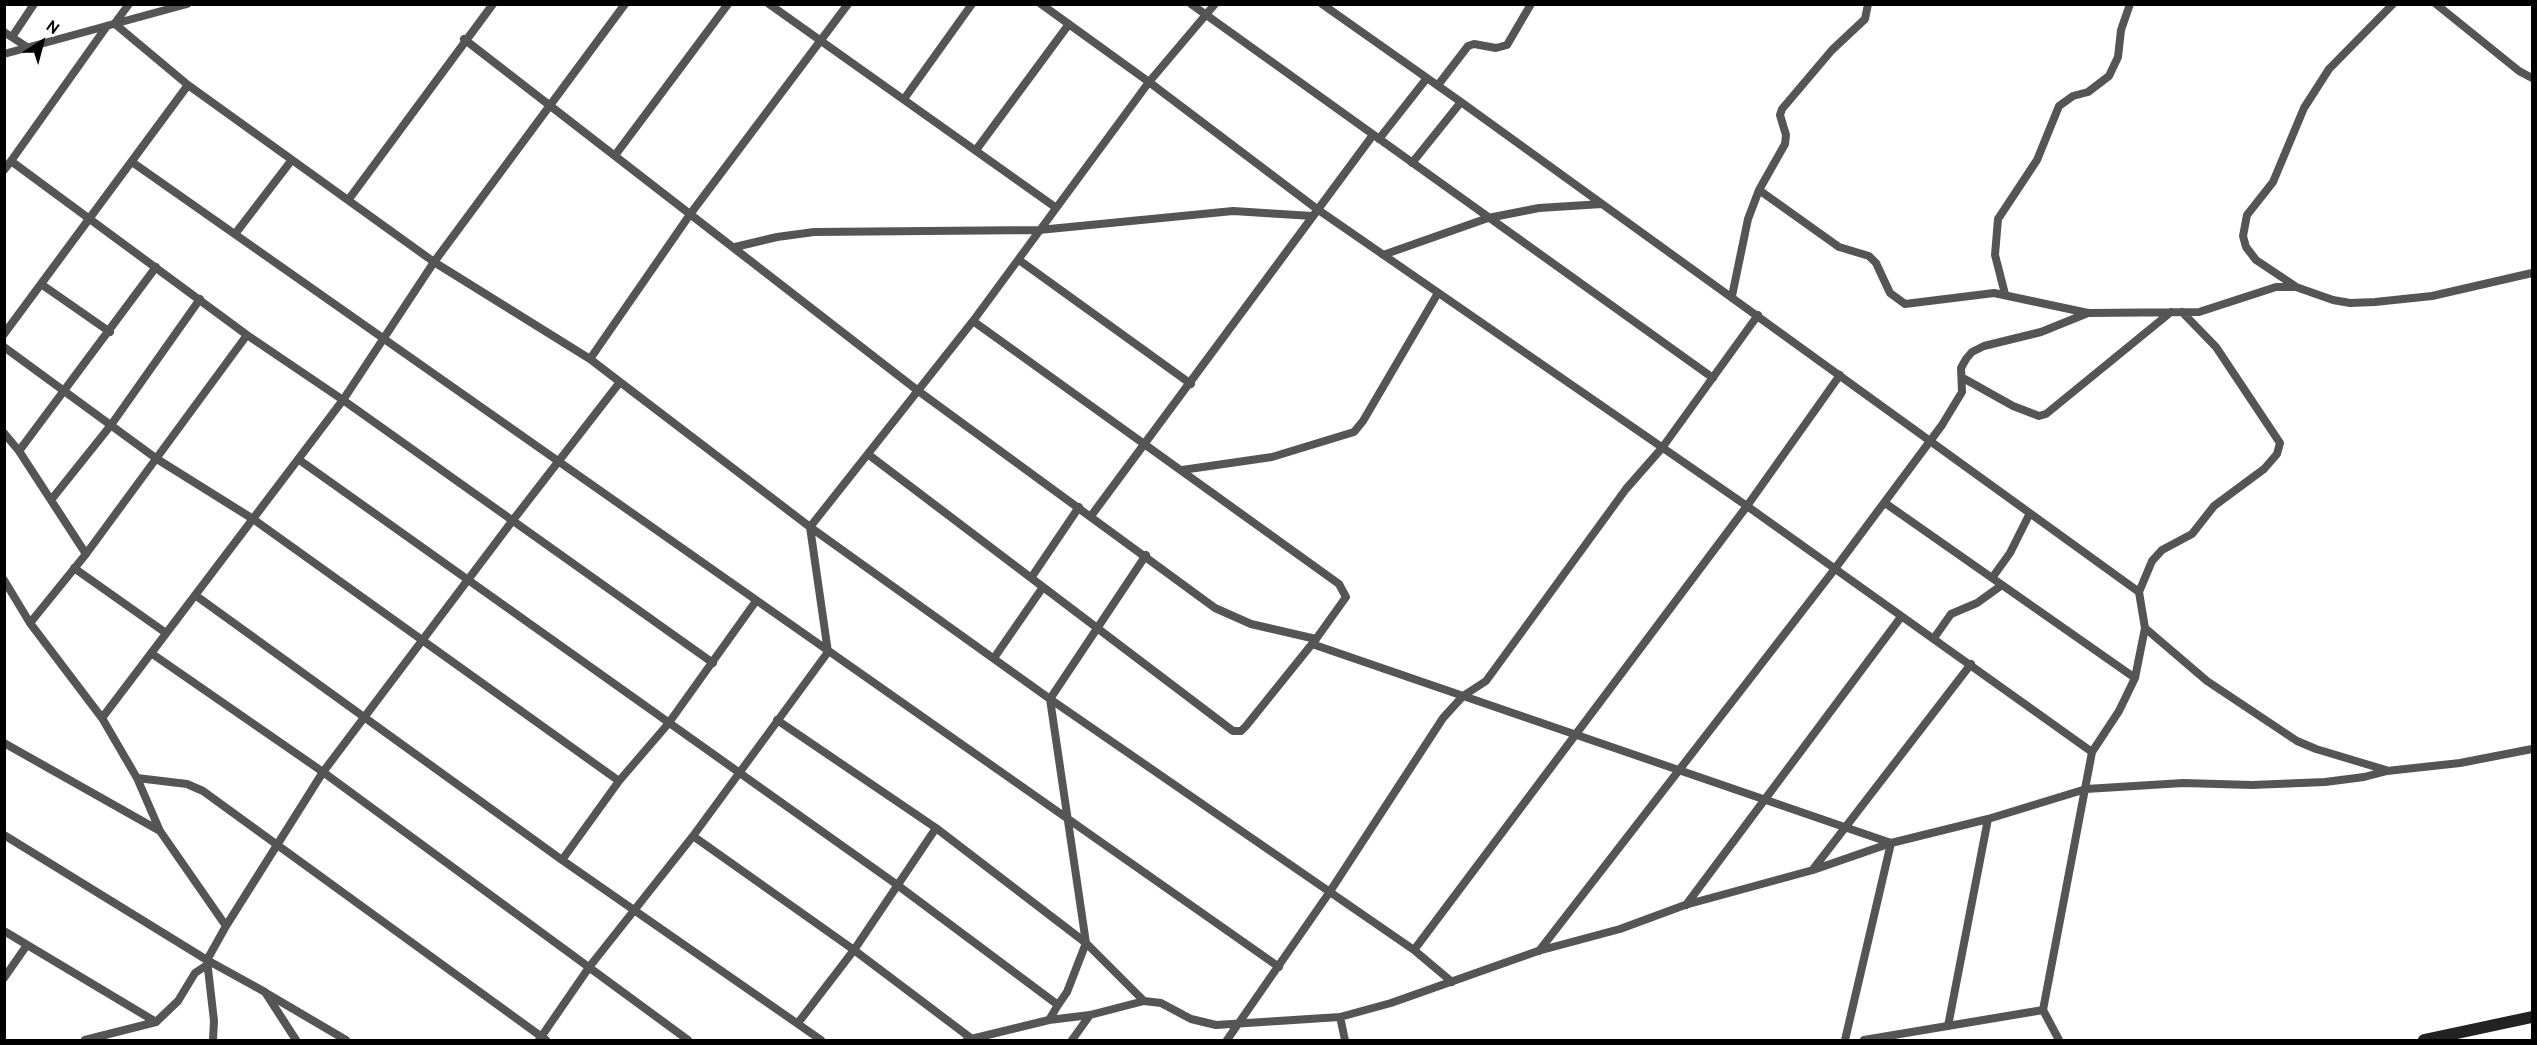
<!DOCTYPE html>
<style>
body{margin:0}
#map{position:relative;width:2537px;height:1045px;overflow:hidden;background:#fff;font-family:Cabin,sans-serif}
canvas{display:block}
.frame{position:absolute;inset:0;border:6px solid #000;pointer-events:none}
.north{position:absolute;left:12px;top:12px;width:60px;height:60px;-webkit-text-stroke:4px #fff;paint-order:stroke;rotate:36deg;font-size:16px;font-weight:700;line-height:24px;text-align:center;color:#000}
.north::after{content:'';display:block;margin:auto;width:21px;height:27px;background:#000;clip-path:polygon(50% 0,100% 100%,50% 72%,0 100%)}
</style>
<div id="map">
<canvas width="2537" height="1045"></canvas>
<div class="frame"></div>
<div class="north">N</div>
</div>
<script>
const ctx = document.querySelector('canvas').getContext('2d');
ctx.lineJoin = 'round';
function toPath(rows) {
  const path = new Path2D();
  for (const r of rows) {
    path.moveTo(r[0], r[1]);
    for (let i = 2; i < r.length; i += 2) path.lineTo(r[i], r[i + 1]);
  }
  return path;
}
function strokePath(path, color, width, dash) {
  ctx.strokeStyle = color;
  ctx.lineWidth = width;
  ctx.lineCap = dash ? 'butt' : 'round';
  ctx.setLineDash(dash || []);
  ctx.stroke(path);
}
strokePath(toPath([
 [769,4,1055,207],
 [1041,4,1149,82,1215,4],
 [1191,4,1713,378],
 [1322,4,1461,102,2139,592,2145,628,2135,678,2119,711,2092,752,2043,1010,2059,1040],
 [2436,4,2519,71,2532,78],
 [115,23,129,4],
 [115,24,188,85,434,262,625,4],
 [107,26,11,161,247,335,343,400,713,663],
 [4,32,27,47],
 [12,37,34,4],
 [464,39,917,390,1215,608,1251,624,1316,639],
 [4,54,187,4],
 [1438,85,1468,46,1474,44,1496,48,1507,45,1531,4],
 [904,99,972,4],
 [1379,139,1427,78],
 [976,150,1069,24],
 [616,154,728,4],
 [132,162,1279,967],
 [1412,163,1461,102],
 [4,170,11,161],
 [1759,190,1839,247,1869,256,1876,263,1890,293,1905,304,1994,293,2088,313,2199,312,2276,287,2296,287,2333,300,2350,303,2375,302,2432,296,2532,273],
 [349,199,493,4],
 [235,234,291,161],
 [735,247,777,237,814,232,1039,230,1233,211,1312,216],
 [1383,255,1488,218,1539,208,1602,204],
 [1019,260,1191,384],
 [41,284,110,332],
 [2295,286,2256,260,2246,247,2243,236,2247,215,2273,182,2304,108,2329,69,2393,4],
 [2005,294,1995,255,1998,219,2037,160,2059,106,2073,96,2088,92,2109,76,2118,57,2121,30,2130,4],
 [1732,296,1748,219,1759,190,1785,144,1786,135,1780,115,1782,109,1832,50,1865,19,1868,4],
 [4,334,188,85],
 [4,347,157,459,253,519,619,781],
 [590,359,691,213,848,4],
 [1963,378,2013,406,2039,416,2046,414,2171,312],
 [4,433,19,451],
 [869,455,1233,731,1241,731,1246,726,1316,639,1346,597,1339,584,973,321],
 [298,459,896,884,1058,1005,1049,1020],
 [1182,470,1272,457,1354,432,1363,421,1438,293],
 [51,500,111,425,200,299],
 [1885,503,2135,678],
 [1091,516,1373,135],
 [86,554,19,451,156,267],
 [1146,555,1050,699,1414,950,1452,982],
 [74,568,166,633],
 [1031,578,1079,507],
 [1992,578,2010,553,2030,513],
 [4,580,30,623,102,718],
 [2139,592,2152,561,2162,550,2192,534,2214,506,2264,469,2277,454,2280,443,2216,347,2182,312],
 [195,595,562,860,821,1040],
 [30,623,86,554,247,335],
 [2145,628,2207,681,2297,741,2316,749,2386,770],
 [1934,638,1951,614,1977,603,2002,585],
 [1312,644,1891,843,1845,1040],
 [151,653,323,772,688,1040],
 [994,658,1043,587],
 [777,720,936,828,1086,943,1067,992,1058,1005],
 [4,743,160,831],
 [137,778,187,784,203,791,546,1040],
 [4,835,207,960,265,992,296,1040],
 [693,836,854,950,972,1039],
 [562,860,619,781,668,724,756,601],
 [1814,868,1971,664],
 [1686,905,1901,617],
 [226,926,160,831,137,778,102,718,343,400,434,262,590,359,620,382],
 [4,931,156,1022,178,1001,195,973,207,965],
 [1414,950,1747,506,1840,375],
 [1539,951,1834,570,1942,425,1962,392,1961,368,1966,359,1972,352,1984,346,2041,332,2088,313],
 [4,978,27,945],
 [266,993,346,1040],
 [1144,1001,1086,943,1050,699,810,527,973,321,1149,82,1317,209,1747,506,2092,752],
 [1340,1017,1345,1040],
 [798,1023,854,950,936,828],
 [1948,1026,1988,819],
 [85,1040,156,1022],
 [213,1040,214,1021,207,960,226,926,323,772,513,520,620,382,810,527,828,652,693,836,590,966,539,1040],
 [967,1040,1049,1020,1090,1015,1144,1001,1161,1003,1191,1019,1216,1025,1340,1017,1391,1003,1538,951,1620,929,1685,905,1813,870,1891,843,1988,819,2086,789,2183,783,2252,785,2325,782,2364,777,2387,771,2460,763,2532,749],
 [1072,1040,1090,1015],
 [1227,1040,1329,893,1443,718,1463,696,1486,681,1626,489,1662,448,1758,315],
 [1864,1040,2043,1010]
]), '#555', 8);
strokePath(toPath([
 [2424,1040,2532,1017]
]), '#222', 12);
</script>
